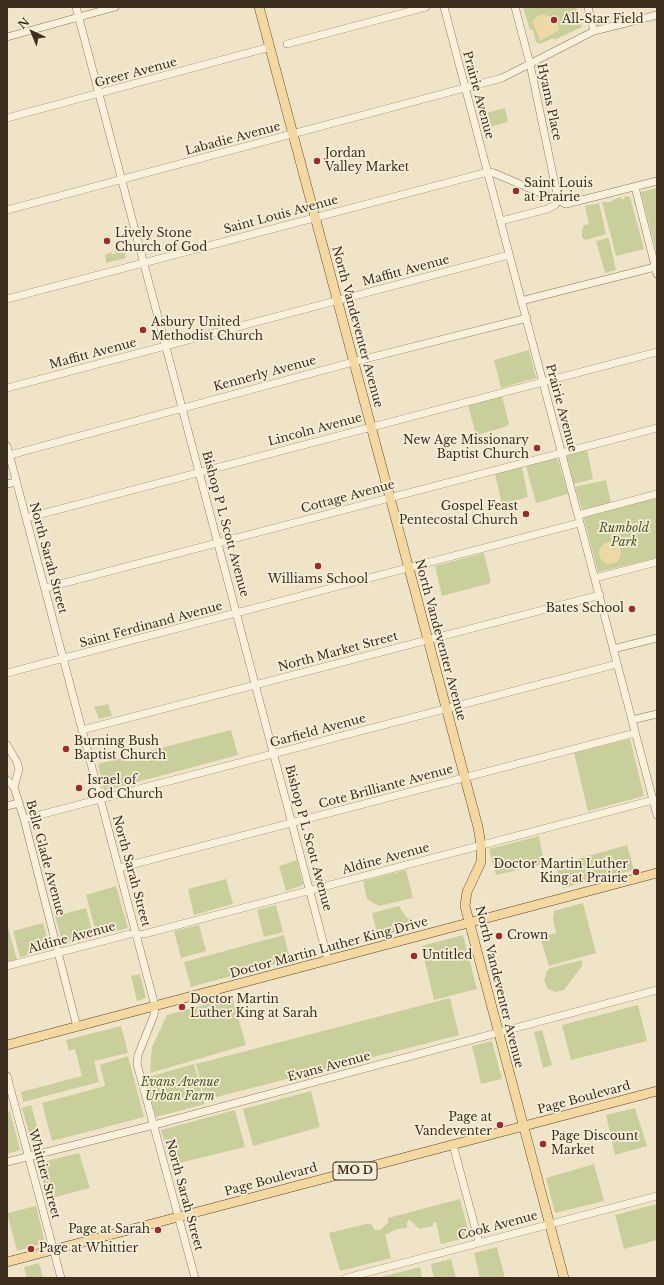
<!DOCTYPE html>
<style>
body{margin:0}
#map{position:relative;width:664px;height:1285px;overflow:hidden;background:#f0e4c8;font-family:"Libre Baskerville",serif}
canvas{display:block}
.frame{position:absolute;inset:0;border:8px solid #3d2e20;pointer-events:none}
.north{position:absolute;left:12px;top:12px;width:40px;height:40px;-webkit-text-stroke:3px #f7eed8;paint-order:stroke;rotate:316deg;font-size:11px;font-weight:700;line-height:16px;text-align:center;color:#3d2e20}
.north::after{content:'';display:block;margin:auto;width:14px;height:18px;background:#3d2e20;clip-path:polygon(50% 0,100% 100%,50% 72%,0 100%)}
</style>
<div id="map">
<canvas width="664" height="1285"></canvas>
<div class="frame"></div>
<div class="north">N</div>
</div>
<script>
const ctx = document.querySelector('canvas').getContext('2d');
ctx.lineJoin = 'round';
function fillPath(path, color) {
  ctx.fillStyle = color;
  ctx.fill(path, 'evenodd');
}
function toPath(rows) {
  const path = new Path2D();
  for (const r of rows) {
    if (r.length === 3) {
      path.moveTo(r[0] + r[2], r[1]);
      path.arc(r[0], r[1], r[2], 0, 2 * Math.PI);
      continue;
    }
    path.moveTo(r[0], r[1]);
    for (let i = 2; i < r.length; i += 2) path.lineTo(r[i], r[i + 1]);
  }
  return path;
}
function strokePath(path, color, width, dash) {
  ctx.strokeStyle = color;
  ctx.lineWidth = width;
  ctx.lineCap = dash ? 'butt' : 'round';
  ctx.setLineDash(dash || []);
  ctx.stroke(path);
}
function drawText(font, color, halo, rows, align = 'center') {
  ctx.font = font + ' "Libre Baskerville",serif';
  ctx.lineWidth = 3.5;
  ctx.setLineDash([]);
  ctx.textBaseline = 'middle';
  ctx.strokeStyle = halo;
  ctx.fillStyle = color;
  for (const [text, x, y, turn = 0] of rows) {
    ctx.save();
    ctx.translate(x, y);
    ctx.rotate((+turn || 0) * Math.PI / 180);
    ctx.textAlign = isNaN(turn) ? turn : align;
    if (halo) ctx.strokeText(text, 0, 0);
    ctx.fillText(text, 0, 0);
    ctx.restore();
  }
}
fillPath(toPath([
 [523,7,576,7,582,27,554,40,553,38,540,44,536,42,533,30,530,30],
 [505,108,508,122,483,129,479,115],
 [657,188,657,254,641,192],
 [625,196,630,197,644,249,616,256,602,202,609,202,620,197,624,200],
 [599,203,606,234,586,240,582,238,582,230,584,225,589,224,585,206],
 [607,238,609,239,616,270,605,273,596,241],
 [121,249,125,252,126,258,106,263,105,255,113,251,111,254,115,254,116,252,114,251],
 [529,350,536,378,501,388,494,360],
 [502,396,509,424,505,427,476,435,468,405],
 [587,450,593,479,574,484,567,457,569,454],
 [556,458,558,460,568,494,536,503,526,466],
 [522,467,528,497,502,504,495,474],
 [606,480,611,503,582,510,575,487],
 [657,496,657,558,598,572,583,515],
 [484,553,491,583,442,596,435,566],
 [108,704,112,716,99,719,94,707],
 [231,730,238,755,104,791,98,764],
 [630,739,644,796,588,811,574,753],
 [539,836,544,864,496,875,489,849],
 [627,845,634,870,563,888,556,865],
 [297,860,303,885,286,891,279,866],
 [406,870,413,898,379,906,367,899,363,881],
 [226,879,233,904,194,915,188,889],
 [116,886,128,928,97,936,86,895],
 [583,903,596,953,549,966,540,937,556,933,553,919,554,911],
 [276,905,283,932,264,937,257,910],
 [399,906,406,917,412,919,414,928,378,937,372,913],
 [86,908,94,937,63,945,55,916],
 [7,923,17,960,7,962],
 [43,923,50,949,20,957,13,931],
 [199,925,206,951,181,958,174,931],
 [284,935,290,960,191,987,184,962],
 [463,935,477,989,434,1000,421,946],
 [582,960,582,966,564,990,555,992,548,989,544,981,547,971,550,968],
 [140,974,146,998,137,1001,131,976],
 [232,997,246,1045,150,1073,152,1047,167,1015],
 [450,998,459,1035,205,1100,196,1064],
 [638,1005,647,1041,571,1060,562,1025],
 [121,1026,128,1053,94,1061,99,1082,23,1102,21,1092,82,1076,75,1049,69,1051,66,1040],
 [542,1030,552,1065,543,1068,534,1032],
 [492,1041,502,1079,481,1084,472,1046],
 [128,1056,144,1117,52,1141,42,1103,105,1086,100,1065],
 [194,1064,205,1104,156,1117,145,1078],
 [311,1091,320,1127,253,1146,243,1109],
 [31,1105,42,1144,33,1147,22,1108],
 [635,1108,647,1146,615,1155,606,1115],
 [235,1110,245,1147,171,1165,161,1130],
 [10,1111,20,1150,7,1154,7,1112],
 [79,1153,90,1188,48,1199,38,1163],
 [594,1164,604,1201,555,1213,546,1178],
 [460,1199,470,1237,441,1244,436,1222,433,1223,433,1226,419,1229,409,1219,407,1223,407,1228,397,1229,385,1235,391,1258,340,1271,329,1233,366,1224,371,1224,375,1230,380,1230,388,1223,388,1218],
 [657,1204,657,1240,624,1249,615,1215],
 [36,1206,45,1243,17,1251,7,1213],
 [497,1247,505,1278,480,1278,474,1253],
 [451,1259,456,1278,434,1278,431,1264],
 [39,1263,43,1278,27,1278,24,1267],
 [420,1267,422,1278,377,1278]
]), '#c9cf9b');
fillPath(toPath([
 [542,14,554,18,558,24,559,30,540,41,533,22,535,18],
 [610,553,11]
]), '#ecd9a5');
const minor = toPath([
 [76,7,328,960],
 [444,7,657,815],
 [588,7,594,31],
 [7,37,115,7],
 [287,44,426,7],
 [7,118,270,47],
 [635,187,657,274],
 [7,210,502,78,594,31,657,15],
 [501,221,547,209,555,205,558,199,530,64,515,7],
 [7,299,488,172,494,173,566,204,657,181],
 [521,301,655,267],
 [7,388,509,255],
 [7,446,155,1006,154,1015,138,1055,137,1064,195,1278],
 [10,455,353,362,527,318],
 [7,484,16,482],
 [578,515,657,494],
 [26,518,657,352],
 [595,578,657,562],
 [45,588,657,428],
 [613,649,657,638],
 [7,673,579,523],
 [632,720,657,714],
 [82,730,600,595],
 [7,745,17,762,19,769,14,787],
 [7,780,14,787,24,819,77,1027],
 [7,806,19,803],
 [24,819,617,664],
 [119,868,635,733],
 [7,966,130,934,144,934,653,800],
 [7,1076,61,1278],
 [453,1145,479,1242],
 [7,1162,154,1125,657,990],
 [346,1278,657,1196]
]);
const major = toPath([
 [259,7,478,827,481,845,481,862,467,892,465,906,564,1278],
 [7,1045,657,873],
 [7,1262,657,1091]
]);
strokePath(minor, '#8d765c', 8);
strokePath(major, '#5b4430', 10);
strokePath(minor, '#faf1dc', 7);
strokePath(major, '#f3d9a0', 9);
for (const [x, y, r, color] of [
 [554,20,4,"#9e2a2b"],
 [317,161,4,"#9e2a2b"],
 [516,191,4,"#9e2a2b"],
 [107,241,4,"#9e2a2b"],
 [143,330,4,"#9e2a2b"],
 [537,448,4,"#9e2a2b"],
 [526,514,4,"#9e2a2b"],
 [318,566,4,"#9e2a2b"],
 [632,609,4,"#9e2a2b"],
 [66,749,4,"#9e2a2b"],
 [79,788,4,"#9e2a2b"],
 [636,872,4,"#9e2a2b"],
 [499,936,4,"#9e2a2b"],
 [414,956,4,"#9e2a2b"],
 [182,1007,4,"#9e2a2b"],
 [500,1125,4,"#9e2a2b"],
 [543,1144,4,"#9e2a2b"],
 [158,1230,4,"#9e2a2b"],
 [31,1249,4,"#9e2a2b"]
]) {
  const dot = new Path2D();
  dot.arc(x, y, r, 0, 2 * Math.PI);
  ctx.fillStyle = color;
  ctx.fill(dot);
  strokePath(dot, '#f7eed8', 1.5);
}
for (const [x, y, w] of [
 [355,1171,44]
]) {
  const box = new Path2D();
  box.roundRect(x - w / 2, y - 9, w, 18, 3);
  ctx.fillStyle = '#f7eed8';
  ctx.fill(box);
  strokePath(box, '#3d2e20', 1);
}
drawText('bold 11px', '#3d2e20', null, [
 ["MO D",355,1171]
]);
drawText('12px', '#3d2e20', '#f7eed8', [
 ["All-Star Field",562,20],
 ["Jordan",325,154],
 ["Valley Market",325,168],
 ["Saint Louis",524,184],
 ["at Prairie",524,198],
 ["Lively Stone",115,234],
 ["Church of God",115,248],
 ["Asbury United",151,323],
 ["Methodist Church",151,337],
 ["New Age Missionary",529,441,"right"],
 ["Baptist Church",529,455,"right"],
 ["Gospel Feast",518,507,"right"],
 ["Pentecostal Church",518,521,"right"],
 ["Williams School",318,580,"center"],
 ["Bates School",624,609,"right"],
 ["Burning Bush",74,742],
 ["Baptist Church",74,756],
 ["Israel of",87,781],
 ["God Church",87,795],
 ["Doctor Martin Luther",628,865,"right"],
 ["King at Prairie",628,879,"right"],
 ["Crown",507,936],
 ["Untitled",422,956],
 ["Doctor Martin",190,1000],
 ["Luther King at Sarah",190,1014],
 ["Page at",492,1118,"right"],
 ["Vandeventer",492,1132,"right"],
 ["Page Discount",551,1137],
 ["Market",551,1151],
 ["Page at Sarah",150,1230,"right"],
 ["Page at Whittier",39,1249]
], 'left');
drawText('12px', '#3d2e20', '#f7eed8', [
 ["Greer Avenue",136,73,-15],
 ["Prairie Avenue",478,95,75],
 ["Hyams Place",549,102,78],
 ["Labadie Avenue",233,139,-15],
 ["Saint Louis Avenue",281,215,-15],
 ["Maffitt Avenue",406,271,-15],
 ["North Vandeventer Avenue",357,327,75],
 ["Maffitt Avenue",93,354,-15],
 ["Kennerly Avenue",265,374,-15],
 ["Prairie Avenue",561,408,75],
 ["Lincoln Avenue",315,430,-15],
 ["Cottage Avenue",348,497,-15],
 ["Bishop P L Scott Avenue",225,524,75],
 ["North Sarah Street",48,558,75],
 ["Saint Ferdinand Avenue",151,625,-15],
 ["North Vandeventer Avenue",440,640,75],
 ["North Market Street",338,652,-15],
 ["Garfield Avenue",318,731,-15],
 ["Cote Brilliante Avenue",386,787,-15],
 ["Bishop P L Scott Avenue",308,838,75],
 ["Belle Glade Avenue",45,858,75],
 ["Aldine Avenue",386,859,-15],
 ["North Sarah Street",131,871,75],
 ["Aldine Avenue",72,938,-15],
 ["Doctor Martin Luther King Drive",329,948,-15],
 ["North Vandeventer Avenue",499,987,76],
 ["Evans Avenue",329,1067,-15],
 ["Page Boulevard",584,1098,-15],
 ["Whittier Street",44,1174,75],
 ["Page Boulevard",271,1180,-15],
 ["North Sarah Street",184,1195,75],
 ["Cook Avenue",498,1226,-15]
]);
drawText('italic 12px', '#4d5a26', '#f7eed8', [
 ["Rumbold",624,529],
 ["Park",624,543],
 ["Evans Avenue",180,1083],
 ["Urban Farm",180,1097]
]);
</script>
